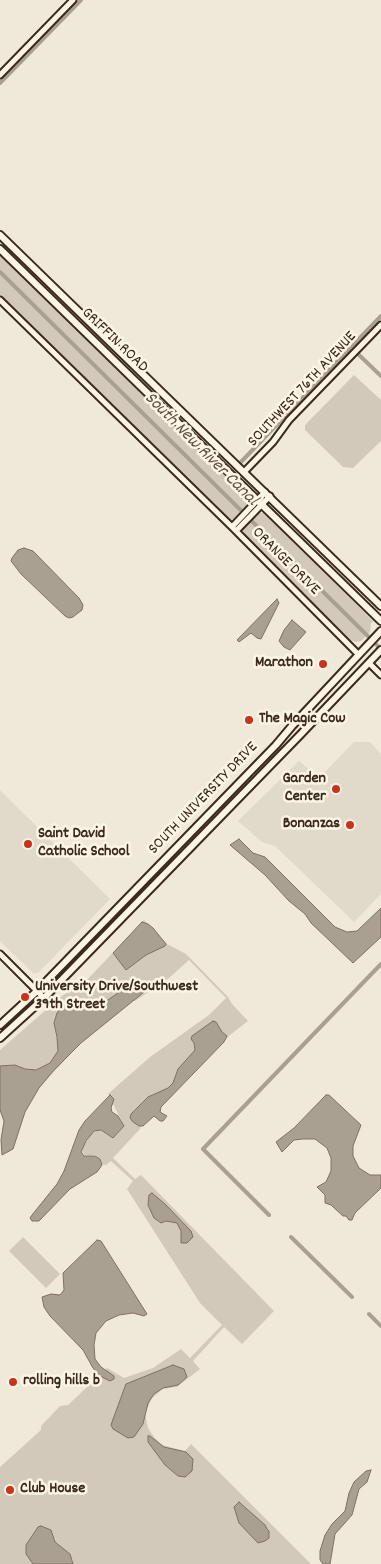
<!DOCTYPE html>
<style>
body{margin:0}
canvas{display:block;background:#f0e9d9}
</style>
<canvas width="381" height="1564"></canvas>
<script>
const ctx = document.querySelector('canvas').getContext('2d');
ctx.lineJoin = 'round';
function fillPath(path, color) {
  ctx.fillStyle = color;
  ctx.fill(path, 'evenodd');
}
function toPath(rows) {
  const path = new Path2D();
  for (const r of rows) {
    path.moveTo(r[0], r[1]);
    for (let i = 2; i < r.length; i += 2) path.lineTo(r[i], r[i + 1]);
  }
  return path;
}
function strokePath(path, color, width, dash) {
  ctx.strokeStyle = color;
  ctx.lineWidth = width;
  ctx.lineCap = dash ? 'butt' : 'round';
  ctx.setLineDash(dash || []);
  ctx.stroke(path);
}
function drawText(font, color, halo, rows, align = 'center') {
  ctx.font = font + ' Dekko,sans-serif';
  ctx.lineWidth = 5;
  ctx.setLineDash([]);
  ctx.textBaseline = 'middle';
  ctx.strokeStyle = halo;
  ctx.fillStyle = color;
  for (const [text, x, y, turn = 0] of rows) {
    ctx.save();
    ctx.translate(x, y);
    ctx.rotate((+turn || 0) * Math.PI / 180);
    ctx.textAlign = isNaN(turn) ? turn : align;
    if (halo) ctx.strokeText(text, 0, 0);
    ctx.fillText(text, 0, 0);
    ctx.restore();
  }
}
fillPath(toPath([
 [354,742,370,742,381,754,381,894,354,922,275,846,262,842,238,821,299,761,319,778],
 [0,790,110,899,39,972,34,974,0,941]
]), '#e1d9c9');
fillPath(toPath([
 [0,254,207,455,246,497,248,499,249,504,236,518,231,520,225,516,0,296],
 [354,375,381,400,381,441,353,468,343,467,305,430,305,425],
 [260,513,264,513,269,516,372,620,374,621,371,623,370,632,361,641,356,642,348,639,244,535,243,530],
 [144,920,167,944,186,954,228,997,232,1004,248,1021,230,1035,141,1125,140,1129,113,1158,135,1179,141,1175,274,1311,242,1344,224,1327,193,1361,200,1369,177,1387,163,1389,152,1398,145,1414,148,1428,154,1437,162,1445,185,1451,191,1444,311,1564,0,1564,0,1467,41,1430,41,1426,60,1406,68,1405,107,1368,124,1378,153,1368,181,1349,190,1358,222,1325,200,1303,127,1189,133,1181,111,1161,106,1165,101,1164,101,1159,95,1155,85,1155,82,1152,83,1147,93,1132,100,1130,113,1138,124,1126,108,1094,150,1057,209,1015,226,998,189,960,169,978,135,1001,134,1000,81,1043,39,1088,25,1112,13,1149,2,1155,1,1150,1,1140,4,1121,0,1110,0,1050,63,995,83,984],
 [23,1237,60,1274,46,1288,9,1251]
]), '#d2c9ba');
const water = toPath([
 [24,548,33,551,79,598,83,605,82,610,78,613,73,617,69,618,65,616,21,574,11,561,12,558,18,550,24,548],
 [277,599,279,603,261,639,257,638,251,633,239,642,237,640,277,599],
 [292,620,306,632,290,650,284,647,279,641,284,630,292,620],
 [239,839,253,853,265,857,335,927,347,932,357,931,381,908,381,937,353,963,311,923,305,914,289,901,265,875,230,845,239,839],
 [142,922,148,924,153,928,166,944,165,946,146,955,126,970,113,953,142,922],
 [137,980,146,989,144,992,81,1043,53,1071,39,1088,25,1112,13,1149,2,1155,1,1140,4,1121,0,1110,0,1066,15,1065,25,1069,36,1070,50,1063,58,1051,57,1037,54,1023,57,1013,61,1008,74,1002,94,1007,102,1004,137,980],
 [213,1021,216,1022,222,1032,227,1036,224,1042,161,1107,160,1112,167,1116,163,1121,160,1121,154,1116,143,1126,139,1126,133,1122,130,1118,131,1114,148,1097,168,1088,173,1083,178,1069,195,1050,194,1043,191,1039,192,1036,213,1021],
 [110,1095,114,1099,111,1108,112,1112,118,1116,124,1126,113,1138,101,1130,94,1131,86,1141,81,1152,84,1156,95,1156,100,1159,102,1165,97,1172,70,1189,39,1221,32,1221,30,1218,32,1215,57,1184,64,1171,79,1130,85,1121,110,1095],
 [326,1095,329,1095,361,1125,353,1146,353,1156,359,1168,370,1175,381,1175,381,1188,355,1213,352,1220,349,1220,346,1216,343,1216,331,1205,325,1203,325,1195,317,1187,326,1182,331,1171,331,1158,327,1148,315,1139,303,1139,294,1140,282,1152,276,1142,294,1128,326,1095],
 [152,1193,165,1204,191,1231,193,1237,187,1243,181,1243,181,1231,177,1223,166,1221,161,1223,154,1218,148,1205,149,1195,152,1193],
 [97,1240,101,1241,147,1314,144,1316,133,1313,119,1315,106,1321,96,1333,94,1345,95,1359,101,1367,114,1376,114,1379,110,1381,100,1376,93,1368,83,1350,50,1316,44,1307,42,1297,51,1294,60,1295,64,1290,63,1273,97,1240],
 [173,1365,184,1369,187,1377,178,1385,163,1388,154,1394,148,1403,143,1424,134,1437,128,1438,113,1429,111,1425,112,1422,126,1384,173,1365],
 [148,1436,150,1436,164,1447,186,1452,193,1459,192,1471,185,1477,178,1476,165,1465,148,1442,148,1436],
 [371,1470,367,1482,359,1489,352,1515,335,1534,330,1564,323,1564,320,1560,320,1551,325,1535,332,1524,345,1511,349,1493,354,1482,366,1471,371,1470],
 [239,1502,265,1525,267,1529,269,1531,269,1538,265,1541,258,1543,239,1523,234,1507,239,1502],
 [41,1526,51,1530,55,1542,70,1554,73,1564,33,1564,26,1554,26,1545,38,1527,41,1526]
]);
fillPath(water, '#aaa091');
strokePath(water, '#7e7163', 1);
strokePath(toPath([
 [0,83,81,0],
 [0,272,381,649],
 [357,353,381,376],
 [241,462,381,316],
 [269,1215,203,1149,381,964],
 [291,1237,352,1297],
 [369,1314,381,1326]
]), '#aaa091', 4);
const tertiary = toPath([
 [0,75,73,0],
 [0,300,232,527,358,654],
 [244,472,273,442,289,420,381,325],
 [232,527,265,492],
 [236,531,270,496],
 [369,663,381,675],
 [0,954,44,998]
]);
const primary = toPath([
 [0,235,381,606],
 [0,249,381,621],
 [0,1025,37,991,276,745,292,726,381,631],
 [0,1038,44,998,300,735,381,650]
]);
strokePath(tertiary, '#3b2a1e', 9);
strokePath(primary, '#3b2a1e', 10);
strokePath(tertiary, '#fcf5e5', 5);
strokePath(primary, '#fcf5e5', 6);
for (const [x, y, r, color] of [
 [323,664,5,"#c8321e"],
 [249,720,5,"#c8321e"],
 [336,789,5,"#c8321e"],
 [350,825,5,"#c8321e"],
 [28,844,5,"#c8321e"],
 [25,997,5,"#c8321e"],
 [13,1382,5,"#c8321e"],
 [10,1490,5,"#c8321e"]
]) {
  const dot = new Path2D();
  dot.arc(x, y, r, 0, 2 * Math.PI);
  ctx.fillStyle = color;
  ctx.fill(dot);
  strokePath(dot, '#fcf5e5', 2);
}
drawText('16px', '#3b2a1e', '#fcf5e5', [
 ["GRIFFIN ROAD",114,341,44],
 ["SOUTHWEST 76TH AVENUE",303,390,-47],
 ["ORANGE DRIVE",285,562,45],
 ["SOUTH UNIVERSITY DRIVE",204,799,-46]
]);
drawText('bold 16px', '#3b2a1e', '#fcf5e5', [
 ["Marathon",313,664,"right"],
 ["The Magic Cow",259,720],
 ["Garden",326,780,"right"],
 ["Center",326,798,"right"],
 ["Bonanzas",340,825,"right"],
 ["Saint David",38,835],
 ["Catholic School",38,853],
 ["University Drive/Southwest",35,988],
 ["39th Street",35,1006],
 ["rolling hills b",23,1382],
 ["Club House",20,1490]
], 'left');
drawText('italic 18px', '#625346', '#fcf5e5', [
 ["South New River Canal",200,450,45]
]);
</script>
